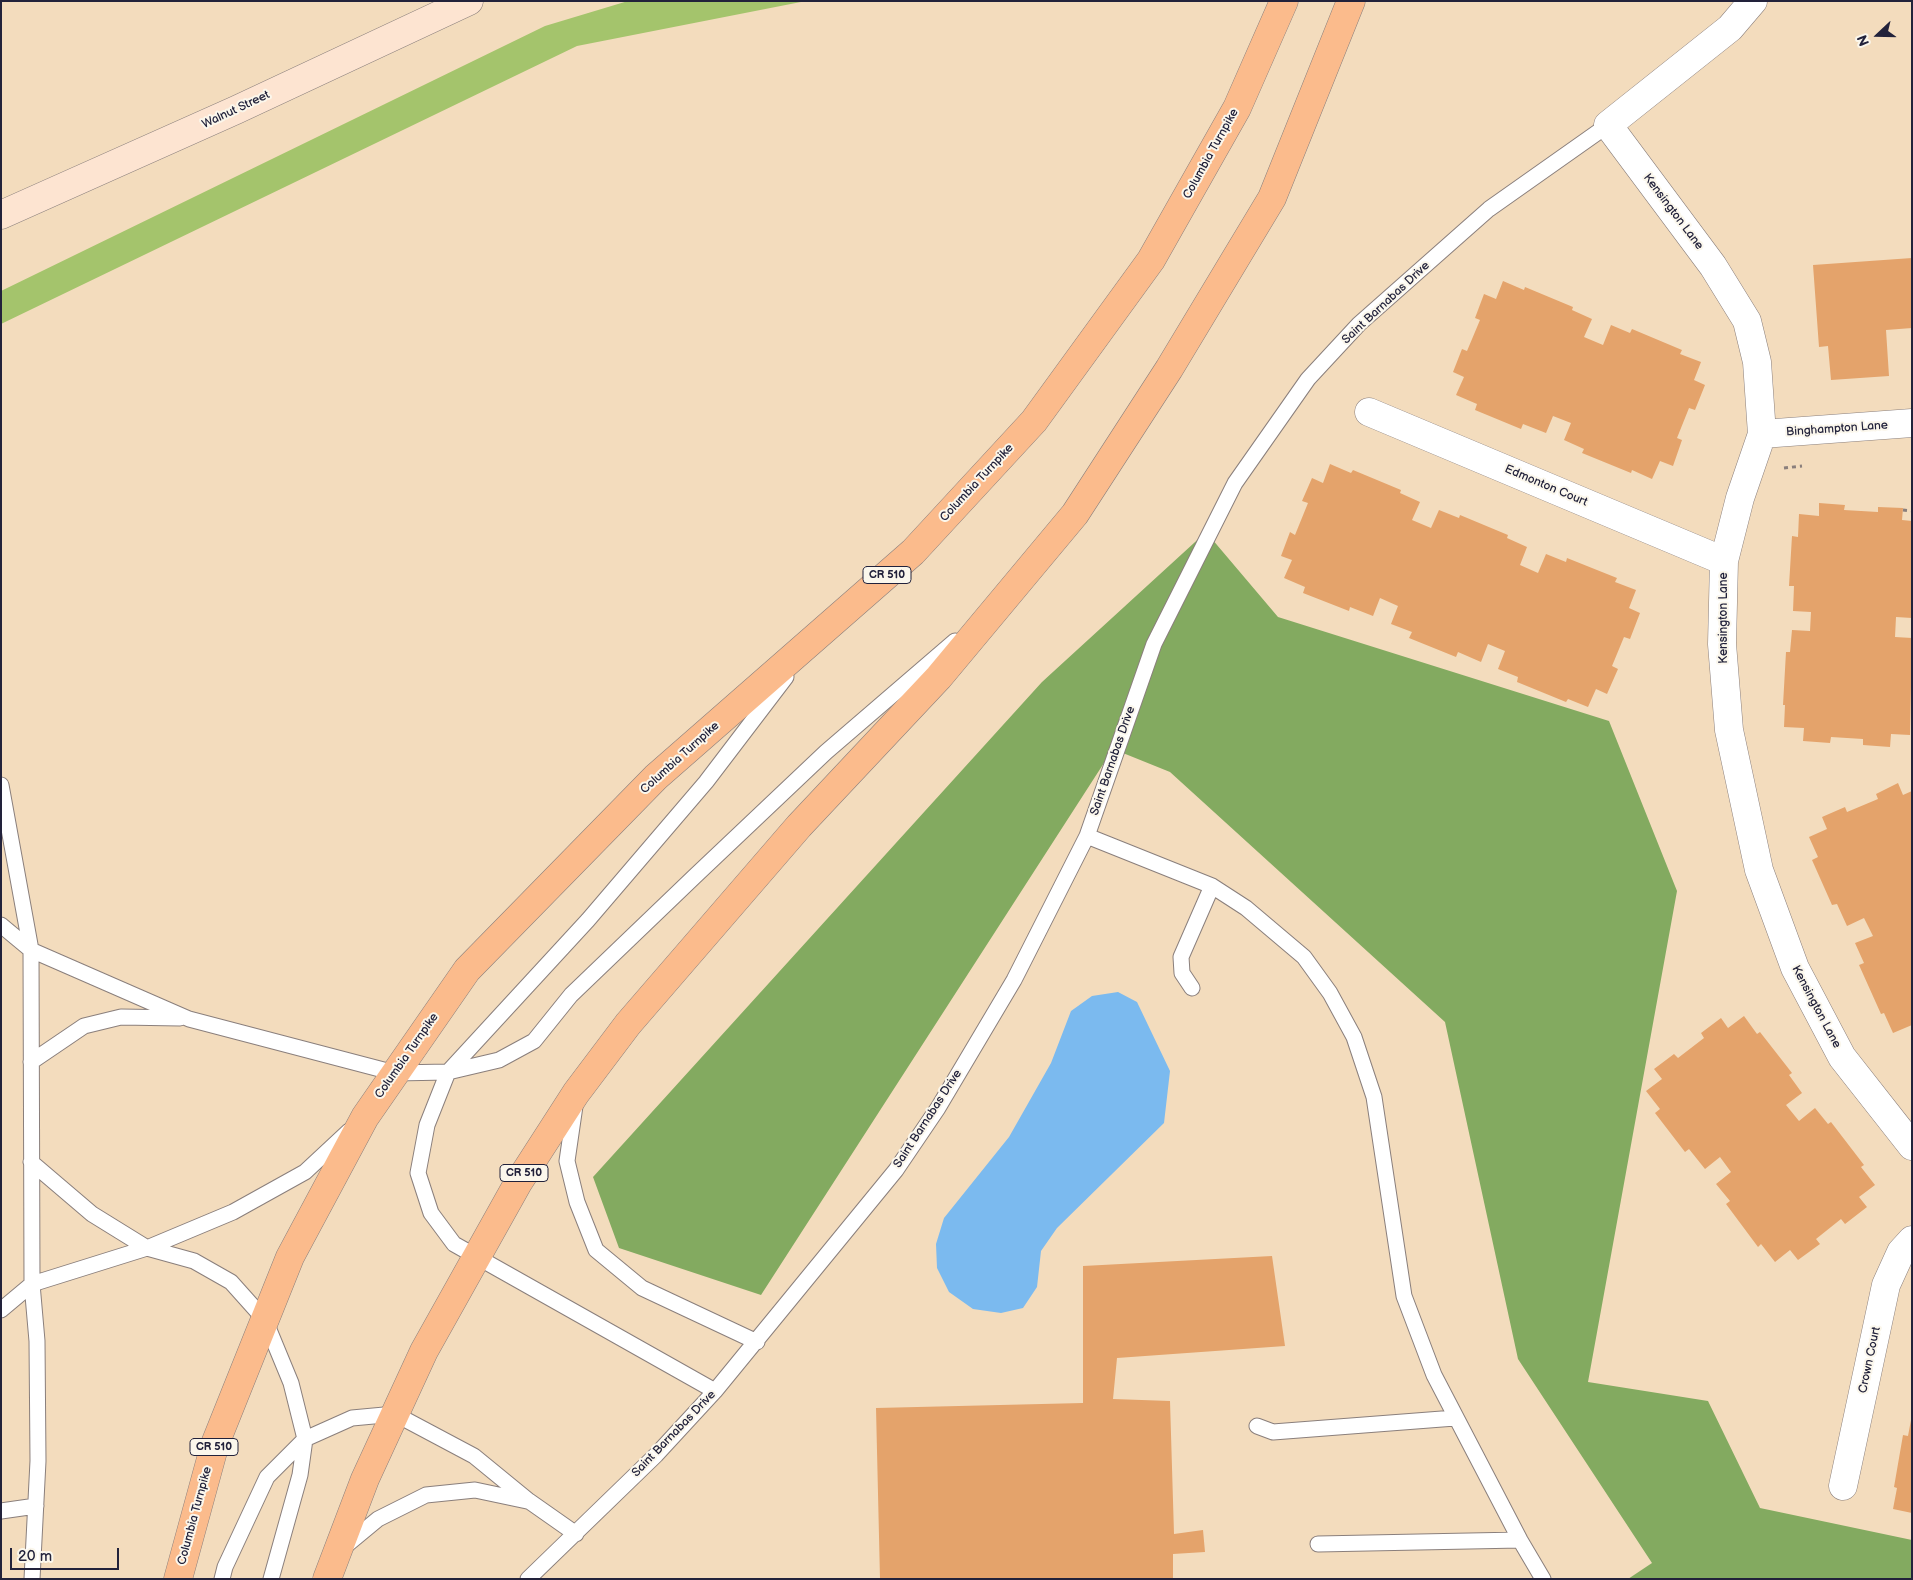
<!DOCTYPE html>
<style>
body{margin:0}
#map{position:relative;width:1913px;height:1580px;overflow:hidden;background:#f3dcbd;font-family:"Balsamiq Sans",sans-serif}
canvas{display:block}
.frame{position:absolute;inset:0;border:2px solid #22223b;pointer-events:none}
.north{position:absolute;left:1853px;top:10px;width:50px;height:50px;-webkit-text-stroke:4px #fbf7ec;paint-order:stroke;rotate:249deg;font-size:14px;font-weight:700;line-height:20px;text-align:center;color:#22223b}
.north::after{content:'';display:block;margin:auto;width:18px;height:22px;background:#22223b;clip-path:polygon(50% 0,100% 100%,50% 72%,0 100%)}
.scale{position:absolute;left:10px;top:1548px;width:109px;height:22px;box-sizing:border-box;border:2px solid #22223b;border-top:0;padding-left:6px;font-size:15px;line-height:18px;white-space:nowrap;color:#22223b;-webkit-text-stroke:4px #fbf7ec;paint-order:stroke}
</style>
<div id="map">
<canvas width="1913" height="1580"></canvas>
<div class="frame"></div>
<div class="north">N</div>
<div class="scale">20 m</div>
</div>
<script>
const ctx = document.querySelector('canvas').getContext('2d');
ctx.lineJoin = 'round';
function fillPath(path, color) {
  ctx.fillStyle = color;
  ctx.fill(path, 'evenodd');
}
function toPath(rows) {
  const path = new Path2D();
  for (const r of rows) {
    path.moveTo(r[0], r[1]);
    for (let i = 2; i < r.length; i += 2) path.lineTo(r[i], r[i + 1]);
  }
  return path;
}
function strokePath(path, color, width, dash) {
  ctx.strokeStyle = color;
  ctx.lineWidth = width;
  ctx.lineCap = dash ? 'butt' : 'round';
  ctx.setLineDash(dash || []);
  ctx.stroke(path);
}
function drawText(font, color, halo, rows, align = 'center') {
  ctx.font = font + ' "Balsamiq Sans",sans-serif';
  ctx.lineWidth = 4;
  ctx.setLineDash([]);
  ctx.textBaseline = 'middle';
  ctx.strokeStyle = halo;
  ctx.fillStyle = color;
  for (const [text, x, y, turn = 0] of rows) {
    ctx.save();
    ctx.translate(x, y);
    ctx.rotate((+turn || 0) * Math.PI / 180);
    ctx.textAlign = isNaN(turn) ? turn : align;
    if (halo) ctx.strokeText(text, 0, 0);
    ctx.fillText(text, 0, 0);
    ctx.restore();
  }
}
fillPath(toPath([
 [628,1,806,1,577,46,1,324,1,291,545,26]
]), '#a4c46c');
fillPath(toPath([
 [1206,532,1278,617,1609,721,1677,891,1588,1382,1708,1401,1760,1508,1912,1540,1912,1579,1628,1579,1652,1563,1518,1359,1445,1022,1170,772,1113,749,761,1295,619,1248,593,1177,1042,682]
]), '#83aa60');
fillPath(toPath([
 [1118,992,1137,1002,1170,1071,1164,1123,1057,1228,1041,1251,1037,1287,1023,1308,1001,1313,973,1309,949,1292,937,1268,936,1244,944,1218,1009,1137,1051,1063,1071,1011,1092,996]
]), '#7bbaef');
fillPath(toPath([
 [1912,258,1912,328,1886,330,1889,376,1831,380,1828,346,1819,347,1813,265],
 [1503,281,1524,290,1525,287,1573,307,1572,310,1592,319,1584,337,1603,345,1611,325,1630,333,1632,329,1682,350,1680,354,1701,362,1694,380,1705,385,1695,410,1689,408,1677,438,1682,440,1673,466,1660,461,1652,479,1632,470,1631,473,1582,453,1584,449,1564,440,1571,423,1553,416,1546,433,1523,424,1521,429,1475,410,1477,404,1456,395,1464,377,1453,372,1462,349,1467,351,1480,320,1475,318,1484,294,1496,299],
 [1330,464,1351,473,1353,470,1401,490,1400,493,1420,502,1412,520,1431,528,1439,510,1459,518,1460,515,1508,535,1507,538,1527,547,1520,565,1538,573,1546,554,1566,562,1567,558,1617,578,1615,582,1636,590,1629,608,1640,613,1630,639,1624,637,1612,666,1618,669,1607,694,1596,689,1588,707,1568,699,1566,702,1517,682,1518,677,1498,669,1505,651,1488,644,1481,662,1458,652,1456,657,1409,638,1412,632,1391,624,1398,606,1380,598,1373,616,1350,607,1349,611,1303,593,1305,587,1284,578,1292,560,1281,556,1290,532,1295,535,1308,503,1302,501,1312,478,1323,483],
 [1819,503,1845,505,1844,510,1878,512,1878,507,1903,508,1902,520,1912,521,1912,618,1896,617,1895,637,1912,638,1910,735,1891,734,1890,747,1863,745,1863,739,1831,737,1830,743,1803,741,1804,728,1784,727,1785,705,1783,705,1786,652,1790,652,1792,630,1810,631,1811,612,1793,611,1794,586,1789,586,1792,536,1798,537,1799,514,1819,516],
 [1898,783,1903,795,1912,791,1912,1025,1893,1033,1884,1013,1881,1014,1859,965,1864,963,1855,943,1873,936,1864,918,1847,926,1837,904,1832,905,1812,860,1818,857,1809,837,1827,829,1822,817,1845,807,1847,812,1878,799,1876,794],
 [1744,1016,1757,1034,1760,1032,1792,1073,1789,1075,1802,1093,1786,1105,1799,1121,1815,1108,1828,1124,1831,1122,1864,1165,1861,1167,1875,1185,1859,1197,1867,1207,1845,1224,1841,1219,1816,1239,1820,1244,1798,1260,1790,1250,1775,1262,1761,1244,1758,1247,1726,1204,1730,1201,1716,1184,1731,1172,1720,1157,1705,1169,1689,1149,1685,1152,1655,1113,1660,1109,1646,1091,1662,1079,1654,1069,1674,1054,1678,1058,1704,1038,1701,1033,1721,1018,1728,1028],
 [1272,1256,1285,1346,1117,1358,1113,1399,1170,1401,1174,1534,1203,1530,1205,1552,1173,1554,1173,1579,880,1579,876,1408,1083,1403,1083,1266],
 [1911,1420,1912,1421,1912,1513,1893,1509,1897,1488,1894,1487,1903,1435,1908,1436]
]), '#e4a36b');
const lane = toPath([
 [1,785,31,950,32,1284,37,1341,38,1461,32,1579],
 [1087,836,1212,886,1246,908,1304,957,1330,993,1354,1037,1374,1097,1404,1296,1434,1375,1520,1540,1543,1579],
 [1,925,31,950,189,1019,395,1073,448,1072,499,1060,534,1041,571,995,694,877,826,752,955,641],
 [1192,988,1182,973,1181,957,1212,886],
 [31,1062,84,1026,121,1017,180,1018],
 [575,1106,567,1161,577,1202,596,1250,642,1288,757,1342],
 [31,1162,92,1214,147,1248,233,1212,305,1172,349,1131],
 [1,1310,32,1284,147,1248,194,1261,231,1282,265,1320,291,1383,305,1439,300,1475,271,1579],
 [715,1391,454,1244,431,1213,418,1173,427,1125,448,1072,588,920,706,782,786,677],
 [1257,1426,1273,1432,1455,1418],
 [1,1511,36,1506],
 [1318,1544,1520,1540],
 [343,1548,378,1519,426,1495,475,1490,527,1501],
 [222,1579,225,1567,267,1477,305,1439,352,1418,395,1414,474,1456,529,1501,576,1534],
 [528,1579,656,1455,715,1391,896,1170,938,1108,1014,980,1087,836,1154,644,1235,483,1308,379,1359,324,1489,209,1608,125]
]);
const street = toPath([
 [1753,1,1730,28,1608,125,1713,266,1747,321,1757,362,1762,434,1740,498,1724,561,1722,644,1729,730,1759,870,1795,968,1842,1057,1912,1146],
 [1369,412,1724,561],
 [1762,434,1912,423],
 [1843,1486,1886,1285,1901,1252,1912,1240]
]);
const secondary = toPath([
 [1,215,236,110,469,1]
]);
const primary = toPath([
 [178,1579,215,1444,290,1257,365,1117,467,970,656,777,913,552,1034,421,1151,260,1237,108,1284,1],
 [327,1579,365,1479,424,1351,518,1183,576,1093,628,1024,799,826,939,677,1075,514,1169,369,1272,198,1351,1]
]);
strokePath(lane, '#8a7f7c', 17);
strokePath(street, '#8a7f7c', 29);
strokePath(secondary, '#8a7f7c', 29);
strokePath(primary, '#8a7f7c', 29);
strokePath(toPath([
 [1784,468,1802,466],
 [1903,510,1912,511]
]), '#8a7f7c', 3, [4, 4]);
strokePath(lane, '#fff', 15);
strokePath(street, '#fff', 28);
strokePath(secondary, '#fde4d1', 28);
strokePath(primary, '#fbbb8c', 28);
for (const [x, y, w] of [
 [887,575,48],
 [524,1173,48],
 [214,1447,48]
]) {
  const box = new Path2D();
  box.roundRect(x - w / 2, y - 8.5, w, 17, 4);
  ctx.fillStyle = '#fbf7ec';
  ctx.fill(box);
  strokePath(box, '#22223b', 1);
}
drawText('bold 11px', '#22223b', null, [
 ["CR 510",887,575],
 ["CR 510",524,1173],
 ["CR 510",214,1447]
]);
drawText('12px', '#22223b', '#fbf7ec', [
 ["Walnut Street",236,110,-25],
 ["Columbia Turnpike",1211,154,-61],
 ["Kensington Lane",1673,212,53],
 ["Saint Barnabas Drive",1386,303,-43],
 ["Binghampton Lane",1837,429,-4],
 ["Columbia Turnpike",977,483,-47],
 ["Edmonton Court",1546,486,23],
 ["Kensington Lane",1724,618,-90],
 ["Columbia Turnpike",680,758,-42],
 ["Saint Barnabas Drive",1113,761,-71],
 ["Kensington Lane",1816,1007,62],
 ["Columbia Turnpike",407,1056,-55],
 ["Saint Barnabas Drive",928,1119,-57],
 ["Crown Court",1870,1360,-78],
 ["Saint Barnabas Drive",674,1434,-46],
 ["Columbia Turnpike",195,1516,-75]
]);
</script>
